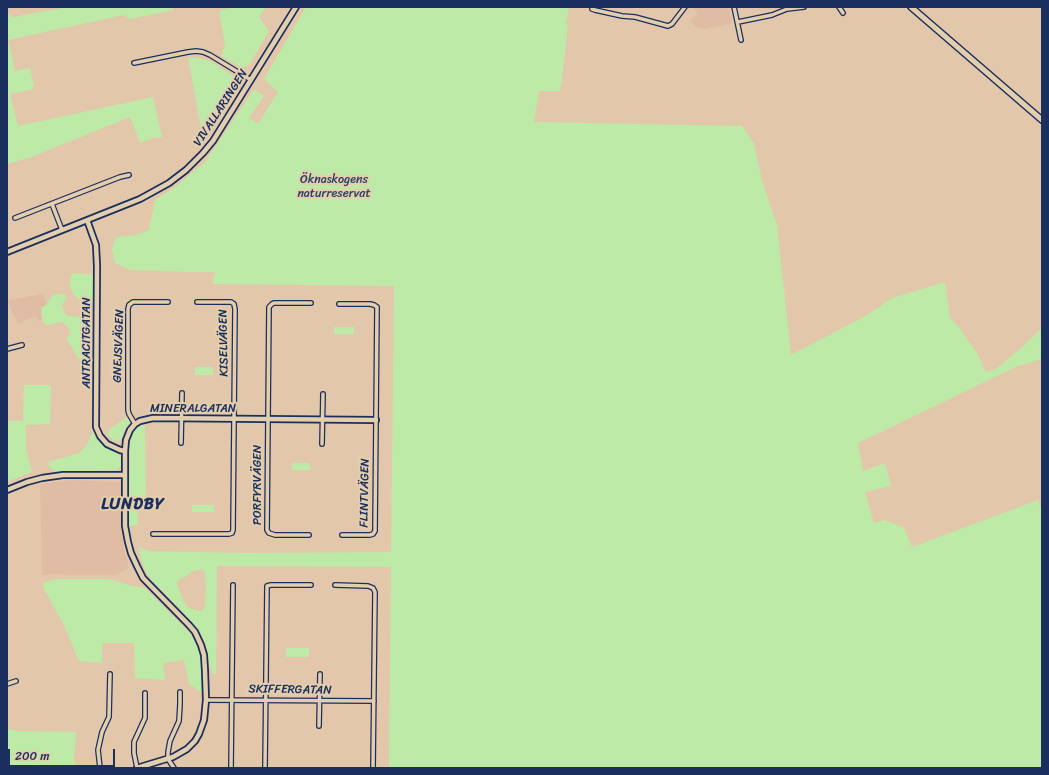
<!DOCTYPE html>
<meta charset="utf-8">
<style>
body{margin:0}
#map{position:relative;width:1049px;height:775px;overflow:hidden;background:#e3c7aa;font-family:Sriracha,sans-serif}
canvas{display:block}
.frame{position:absolute;inset:0;border:8px solid #1b2f5e;pointer-events:none}
.scale{position:absolute;left:8px;top:749px;width:107px;height:18px;box-sizing:border-box;border:2px solid #1b2f5e;border-top:0;padding-left:5px;font-size:12px;line-height:14px;white-space:nowrap;color:#1b2f5e;-webkit-text-stroke:3px #e3cead;paint-order:stroke}
</style>
<div id="map">
<canvas width="1049" height="775"></canvas>
<div class="frame"></div>
<div class="scale">200 m</div>
</div>
<script>
const ctx = document.querySelector('canvas').getContext('2d');
ctx.lineJoin = 'round';
function fillPath(path, color) {
  ctx.fillStyle = color;
  ctx.fill(path, 'evenodd');
}
function toPath(rows) {
  const path = new Path2D();
  for (const r of rows) {
    path.moveTo(r[0], r[1]);
    for (let i = 2; i < r.length; i += 2) path.lineTo(r[i], r[i + 1]);
  }
  return path;
}
function strokePath(path, color, width, dash) {
  ctx.strokeStyle = color;
  ctx.lineWidth = width;
  ctx.lineCap = dash ? 'butt' : 'round';
  ctx.setLineDash(dash || []);
  ctx.stroke(path);
}
function drawText(font, color, halo, rows, align = 'center') {
  ctx.font = font + ' Sriracha,sans-serif';
  ctx.lineWidth = 4;
  ctx.setLineDash([]);
  ctx.textBaseline = 'middle';
  ctx.strokeStyle = halo;
  ctx.fillStyle = color;
  for (const [text, x, y, turn = 0] of rows) {
    ctx.save();
    ctx.translate(x, y);
    ctx.rotate((+turn || 0) * Math.PI / 180);
    ctx.textAlign = isNaN(turn) ? turn : align;
    if (halo) ctx.strokeText(text, 0, 0);
    ctx.fillText(text, 0, 0);
    ctx.restore();
  }
}
fillPath(toPath([
 [693,7,728,7,732,21,730,24,706,29,696,27,690,20,698,14],
 [43,294,51,316,38,321,36,316,28,319,24,320,24,322,18,324,16,318,13,315,8,300],
 [73,480,121,482,121,529,124,546,129,568,115,575,74,575,56,574,42,575,40,484]
]), '#e0bca5');
fillPath(toPath([
 [7,7,8,14,13,17,68,7,173,7,174,10,130,19,124,15,8,40,15,71,30,68,34,85,31,90,10,94,18,126,153,97,162,137,153,138,140,143,130,117,29,158,7,164],
 [228,7,266,7,259,17,269,31,250,64,242,68,221,56,225,44,219,11,228,8],
 [306,7,569,7,566,24,568,25,562,78,562,80,560,91,539,91,534,122,742,126,754,144,762,181,777,225,791,355,867,315,892,298,945,282,950,318,958,326,978,355,986,372,996,369,1021,348,1042,328,1042,359,1018,366,858,443,863,471,885,463,891,486,865,492,874,523,885,520,904,528,912,547,1038,500,1042,511,1042,768,389,768,391,567,217,566,216,674,213,674,208,659,207,648,204,640,198,629,180,609,151,580,145,570,141,560,139,547,148,551,244,553,391,552,394,286,212,284,215,272,189,272,130,270,115,263,112,250,116,237,137,235,149,230,155,200,174,188,205,162,254,89,264,96,249,118,258,124,278,92,264,79],
 [198,570,203,570,205,573,206,589,205,604,204,608,202,611,198,611,188,607,184,602,177,584,178,581,181,578,185,577,193,571],
 [188,57,209,60,236,78,203,140],
 [73,273,94,275,93,303,80,300,75,296,72,291,70,286,70,278],
 [55,294,64,294,67,296,62,305,64,312,68,316,85,317,88,320,88,335,84,338,84,343,88,350,88,353,85,357,81,359,77,357,73,348,70,345,67,339,70,333,70,329,62,322,54,323,50,325,46,325,43,322,41,313,42,307,46,305,52,296],
 [334,327,354,327,354,334,334,334],
 [195,367,213,367,213,375,195,375],
 [24,385,51,385,50,424,26,425,26,449,32,472,7,482,7,421,23,421],
 [127,417,130,423,124,431,121,440,114,441,108,435,108,432,111,428],
 [145,425,146,503,138,504,137,507,138,525,129,526,130,438,133,431,138,426],
 [93,432,96,438,100,443,117,452,121,458,122,461,121,466,117,470,57,472,53,470,49,466,48,462,79,453,87,445,91,434],
 [292,463,310,463,310,470,292,470],
 [192,505,214,505,214,512,192,512],
 [57,579,108,579,120,582,132,586,145,588,189,632,195,641,200,652,202,663,203,694,189,684,184,660,163,663,165,680,135,678,134,643,102,643,102,663,79,661,64,625,45,591,42,583],
 [286,648,309,648,309,657,286,657],
 [7,728,16,731,76,732,74,757,76,768,7,768]
]), '#beeaa7');
const minor = toPath([
 [592,7,592,9,595,10,622,16,635,17,668,26,672,24,685,7],
 [734,7,741,40],
 [839,7,843,13],
 [738,22,772,15,787,9,804,7],
 [134,63,188,52,196,51,203,52,210,55,251,80],
 [52,204,62,230],
 [15,218,120,177,129,175],
 [339,304,370,304,374,305,377,307,375,531,373,534,370,535,342,535],
 [7,349,22,345],
 [135,424,129,414,128,410,128,309,129,305,133,302,168,302],
 [181,443,182,393],
 [322,444,323,394],
 [153,534,229,534,232,533,233,530,235,309,234,304,231,302,197,302],
 [309,535,275,535,269,533,267,530,269,307,272,304,274,303,311,303],
 [335,585,368,586,373,588,375,592,373,768],
 [7,684,16,681],
 [206,700,374,701],
 [319,726,320,674],
 [100,768,98,750,102,732,109,717,110,674],
 [137,768,134,753,134,742,145,718,145,693],
 [174,768,168,759,168,752,170,741,179,721,180,704,180,692],
 [231,768,233,585],
 [265,768,267,586,271,585,311,585]
]);
const tertiary = toPath([
 [87,220,96,245,97,266,96,427,100,436,107,444,120,450,125,451],
 [7,252,140,199,169,183,186,170,203,153,213,141,296,7],
 [7,490,27,482,42,478,63,475,125,475],
 [137,768,173,757,187,749,195,741,199,734,204,720,206,700,205,671,204,655,201,645,195,632,189,625,143,578,137,566,131,553,128,542,125,526,125,451,126,440,130,430,135,424,140,421,153,418,376,420]
]);
const secondary = toPath([
 [911,7,1042,120]
]);
strokePath(minor, '#1b2f5e', 6);
strokePath(tertiary, '#1b2f5e', 8);
strokePath(secondary, '#1b2f5e', 8);
strokePath(minor, '#e3cead', 3.5);
strokePath(tertiary, '#e3cead', 4.5);
strokePath(secondary, '#e3cead', 5);
drawText('12px', '#1b2f5e', '#e3cead', [
 ["VIVALLARINGEN",221,108,-57],
 ["ANTRACITGATAN",87,343,-90],
 ["KISELVÄGEN",224,343,-91],
 ["GNEJSVÄGEN",119,346,-88],
 ["MINERALGATAN",193,409],
 ["PORFYRVÄGEN",258,485,-90],
 ["FLINTVÄGEN",365,493,-89],
 ["SKIFFERGATAN",290,690,1]
]);
drawText('12px', '#2b4265', '#e3cead', [
 ["Öknaskogens",334,180],
 ["naturreservat",334,194]
]);
ctx.letterSpacing = '1px';
drawText('bold 16px', '#1b2f5e', '#e3cead', [
 ["LUNDBY",133,505]
]);
ctx.letterSpacing = '0px';
</script>
